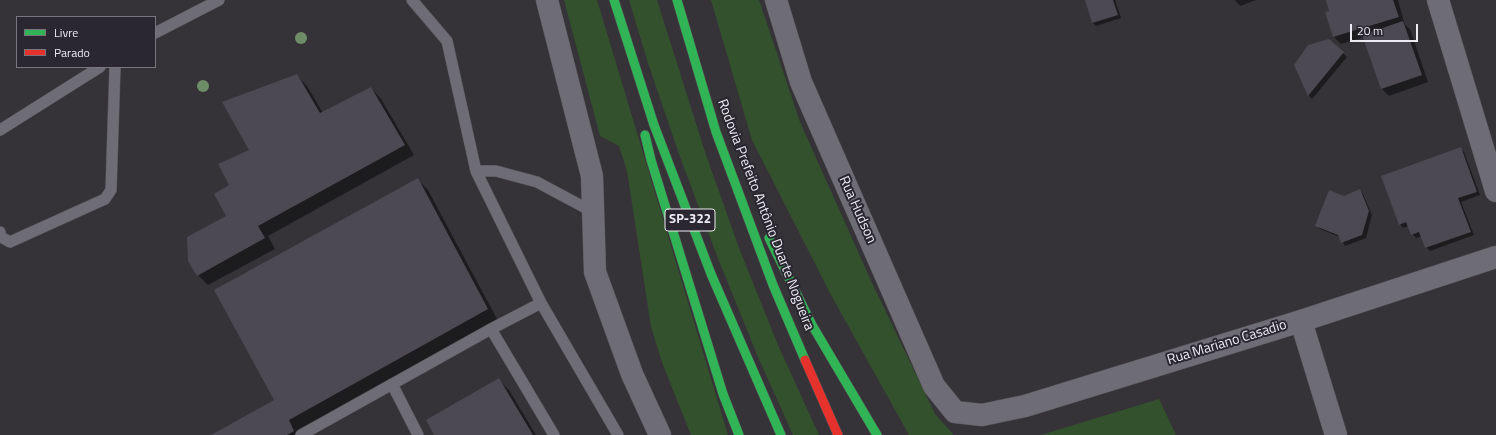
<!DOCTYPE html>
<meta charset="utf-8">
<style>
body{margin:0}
#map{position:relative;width:1496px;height:435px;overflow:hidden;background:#353338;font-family:"Titillium Web",sans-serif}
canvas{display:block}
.legend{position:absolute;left:16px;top:16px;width:140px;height:52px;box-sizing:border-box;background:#2a2730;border:1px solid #78757d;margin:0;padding:5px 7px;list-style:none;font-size:12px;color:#ecebf1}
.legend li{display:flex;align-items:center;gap:8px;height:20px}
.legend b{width:20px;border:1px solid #78757d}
.scale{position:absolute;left:1350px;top:24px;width:68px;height:18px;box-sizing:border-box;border:2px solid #ecebf1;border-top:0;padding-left:5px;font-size:12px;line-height:14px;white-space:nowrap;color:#ecebf1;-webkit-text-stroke:3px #2a2730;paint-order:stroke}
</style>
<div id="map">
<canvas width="1496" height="435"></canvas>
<ul class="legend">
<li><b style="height:5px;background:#30b455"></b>Livre</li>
<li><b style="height:5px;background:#e5322d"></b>Parado</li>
</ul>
<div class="scale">20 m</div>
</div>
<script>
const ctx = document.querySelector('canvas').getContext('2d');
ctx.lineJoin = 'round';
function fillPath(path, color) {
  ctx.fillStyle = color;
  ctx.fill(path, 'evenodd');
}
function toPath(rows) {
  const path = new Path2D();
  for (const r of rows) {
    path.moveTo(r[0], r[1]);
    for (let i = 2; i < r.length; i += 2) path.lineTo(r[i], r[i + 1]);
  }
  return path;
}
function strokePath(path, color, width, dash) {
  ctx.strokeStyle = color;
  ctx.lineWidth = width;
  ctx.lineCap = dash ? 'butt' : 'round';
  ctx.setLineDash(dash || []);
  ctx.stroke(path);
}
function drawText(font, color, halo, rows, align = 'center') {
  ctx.font = font + ' "Titillium Web",sans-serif';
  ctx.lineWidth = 4;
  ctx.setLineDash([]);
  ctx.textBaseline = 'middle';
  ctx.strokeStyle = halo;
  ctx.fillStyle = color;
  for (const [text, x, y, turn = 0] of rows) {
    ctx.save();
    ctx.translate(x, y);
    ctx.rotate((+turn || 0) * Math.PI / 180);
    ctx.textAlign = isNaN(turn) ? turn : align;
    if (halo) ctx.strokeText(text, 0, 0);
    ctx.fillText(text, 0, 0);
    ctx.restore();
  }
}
fillPath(toPath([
 [564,0,597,0,728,435,691,435,663,365,651,327,627,171,619,146,600,136],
 [629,0,657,0,705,152,739,248,778,345,819,435,793,435,758,357,717,256,679,154,648,63],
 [711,0,759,0,800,122,872,283,935,414,954,435,909,435,831,295,752,140],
 [1159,399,1176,435,1041,435]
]), '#34512d');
fillPath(toPath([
 [1086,0,1115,0,1121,18,1096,26,1093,23],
 [1235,0,1256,0,1240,6],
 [1327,0,1398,0,1405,25,1410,29,1428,82,1389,96,1382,89,1364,37,1341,44,1334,37,1326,13,1331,12],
 [1329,40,1347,57,1312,99,1309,96,1295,65],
 [297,76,307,86,323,113,371,88,381,99,414,155,268,236,275,249,208,285,198,275,227,216,230,185,250,150],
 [1460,148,1464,152,1480,195,1461,202,1474,235,1430,251,1426,247,1422,236,1416,238,1412,234,1409,226,1403,228,1400,224],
 [418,180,428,190,497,319,298,431,300,435,213,435,275,400],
 [1360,190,1363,194,1372,215,1366,238,1345,246,1340,237,1320,229,1316,225,1344,197],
 [499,380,509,390,536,435,435,435]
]), '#0007');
fillPath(toPath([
 [1085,0,1113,0,1118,15,1092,23],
 [1326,0,1393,0,1399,17,1333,37,1325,12,1329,11],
 [1403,21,1422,75,1381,89,1362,35],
 [1329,39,1344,52,1308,96,1294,65,1308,45],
 [297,74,320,113,371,87,405,145,258,226,265,238,197,276,188,261,187,237,226,216,214,194,229,185,218,164,249,150,222,102],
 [1461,147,1477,192,1458,198,1471,232,1425,248,1419,232,1411,235,1406,222,1399,225,1381,176],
 [418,178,488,309,289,420,294,431,287,435,211,435,274,400,214,290],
 [1360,189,1369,211,1362,235,1341,243,1338,235,1315,226,1329,190,1344,196],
 [499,378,533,435,434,435,426,420]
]), '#4c4953');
const lane = toPath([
 [412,0,447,41,476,171],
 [155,33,219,0],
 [0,130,100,67],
 [593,212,537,182,496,171,476,171,541,303,618,435],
 [0,232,1,237,10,242,105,199,111,190,115,67],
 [491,329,554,435],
 [392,384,418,435],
 [301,435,491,329,541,303]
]);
const street = toPath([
 [547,0,592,176,595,272,632,374,660,435],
 [776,0,801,82,934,386,955,412,982,415,1025,406,1301,321,1496,257],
 [1438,0,1496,191],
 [1301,321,1336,435]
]);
const fast = toPath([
 [614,0,654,125,711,274,781,435],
 [677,0,716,132,773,285,805,360],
 [645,135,651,160,723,394,739,435],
 [769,238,812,325,877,435]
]);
const jam = toPath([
 [805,360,838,435]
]);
strokePath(lane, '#525155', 12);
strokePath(street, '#525155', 23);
strokePath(fast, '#525155', 10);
strokePath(jam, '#525155', 10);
strokePath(lane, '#6e6c74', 11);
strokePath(street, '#6e6c74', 22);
strokePath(fast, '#30b455', 9);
strokePath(jam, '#e5322d', 9);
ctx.fillStyle = '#6f8c68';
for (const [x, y] of [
 [301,38],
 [203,86]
]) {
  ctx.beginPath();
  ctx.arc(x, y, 6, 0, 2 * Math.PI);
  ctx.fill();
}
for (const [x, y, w] of [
 [690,220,50]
]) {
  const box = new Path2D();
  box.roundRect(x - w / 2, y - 11, w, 22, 3);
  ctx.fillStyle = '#2a2730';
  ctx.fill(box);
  strokePath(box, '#ecebf1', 1);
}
drawText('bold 13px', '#ecebf1', null, [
 ["SP-322",690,220]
]);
drawText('14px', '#ecebf1', '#2a2730', [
 ["Rua Hudson",857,210,66],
 ["Rodovia Prefeito Antônio Duarte Nogueira",765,215,69],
 ["Rua Mariano Casadio",1227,343,-17]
]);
</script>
